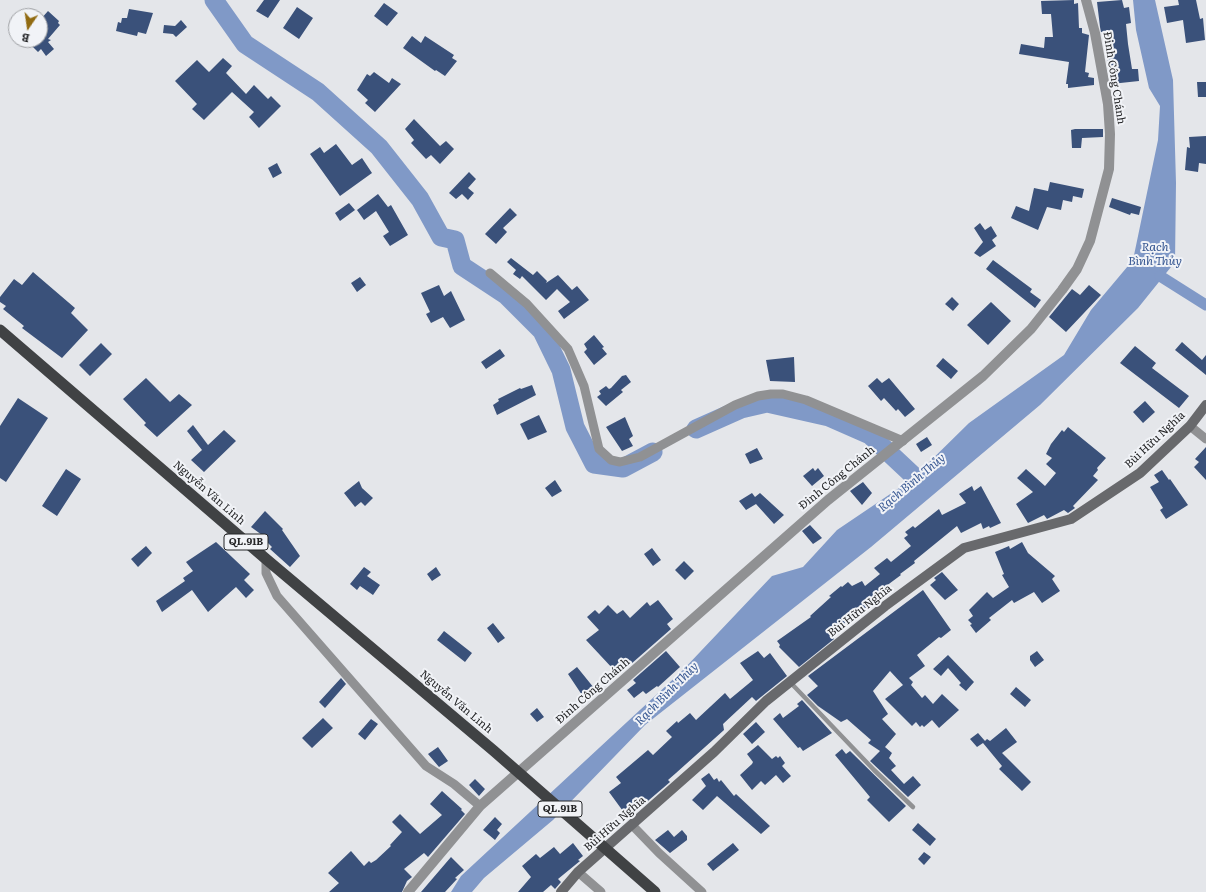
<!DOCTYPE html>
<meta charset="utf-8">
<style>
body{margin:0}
#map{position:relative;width:1206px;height:892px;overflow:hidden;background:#e4e6ea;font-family:Literata,serif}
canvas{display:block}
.north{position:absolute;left:8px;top:8px;width:40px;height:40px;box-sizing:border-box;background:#f1f3f7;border:1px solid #9fa1a4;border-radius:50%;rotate:193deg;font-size:11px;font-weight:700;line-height:16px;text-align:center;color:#252628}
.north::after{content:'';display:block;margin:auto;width:14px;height:18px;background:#916b12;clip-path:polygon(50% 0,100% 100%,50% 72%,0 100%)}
</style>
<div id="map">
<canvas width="1206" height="892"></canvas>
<div class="north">B</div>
</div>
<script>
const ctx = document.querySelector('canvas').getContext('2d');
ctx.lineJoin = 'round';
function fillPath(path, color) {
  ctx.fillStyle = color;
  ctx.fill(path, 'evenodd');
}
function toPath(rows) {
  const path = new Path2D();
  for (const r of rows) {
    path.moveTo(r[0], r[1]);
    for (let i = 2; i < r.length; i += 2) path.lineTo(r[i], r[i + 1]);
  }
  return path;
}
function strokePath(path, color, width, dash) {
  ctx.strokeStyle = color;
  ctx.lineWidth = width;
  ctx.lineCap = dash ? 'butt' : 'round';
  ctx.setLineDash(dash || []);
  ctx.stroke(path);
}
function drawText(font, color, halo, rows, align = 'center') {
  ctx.font = font + ' Literata,serif';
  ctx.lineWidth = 4;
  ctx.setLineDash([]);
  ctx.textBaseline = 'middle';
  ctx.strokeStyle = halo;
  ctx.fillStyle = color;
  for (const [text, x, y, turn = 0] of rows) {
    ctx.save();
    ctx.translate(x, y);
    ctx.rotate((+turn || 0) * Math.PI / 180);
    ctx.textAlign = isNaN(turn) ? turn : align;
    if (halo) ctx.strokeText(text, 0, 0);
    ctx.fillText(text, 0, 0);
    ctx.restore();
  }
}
fillPath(toPath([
 [1133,0,1155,0,1173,80,1176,183,1175,262,1138,308,1040,405,871,547,645,725,553,820,484,878,472,892,451,892,461,876,682,671,772,576,803,567,837,530,911,480,969,423,1064,355,1091,310,1133,260,1158,140,1160,106,1149,88,1136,30]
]), '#8099c7');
strokePath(toPath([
 [1160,276,1206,305]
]), '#8099c7', 11);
strokePath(toPath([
 [214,0,245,44,318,92,379,147,420,199,441,237,455,240,462,266,506,295,542,331,561,370,575,427,594,464,623,468,653,452],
 [696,429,741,409,767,403,829,417,870,435,918,480]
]), '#8099c7', 19);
fillPath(toPath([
 [264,0,280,0,268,18,256,11],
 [1074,0,1074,4,1078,3,1079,28,1082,28,1082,33,1089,35,1085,72,1089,73,1088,77,1094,78,1094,85,1068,88,1068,84,1066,84,1069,62,1019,54,1021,44,1044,48,1045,37,1053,37,1051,14,1042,14,1041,1],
 [1122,0,1124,8,1129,7,1131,23,1126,24,1128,44,1132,69,1138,69,1139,81,1111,84,1104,32,1101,32,1100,27,1097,2],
 [1178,0,1196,0,1200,19,1203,18,1205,40,1186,43,1183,20,1167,23,1164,7,1179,5],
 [384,3,398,13,387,26,374,16],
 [297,7,313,18,299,39,283,28],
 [129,9,153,13,146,34,138,32,137,36,116,31,118,22,121,23,122,18,127,18],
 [48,11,59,21,58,23,60,25,48,39,51,40,48,42,54,49,46,56,41,49,38,52,26,40,40,40,40,20],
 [181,20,187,27,176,37,173,34,163,33,164,25,175,26],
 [412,36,421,43,425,36,454,55,452,58,457,61,445,76,436,70,435,71,403,48],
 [223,58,232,66,226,73,246,94,254,85,268,99,271,96,281,106,259,128,249,117,254,112,232,92,204,120,192,109,197,104,175,81,197,60,209,72],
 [374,72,389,83,392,78,401,84,375,112,365,103,368,100,357,90,367,74,370,76],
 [1197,82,1206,82,1206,97,1198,97],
 [414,119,440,146,446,141,454,149,440,164,431,155,426,159,411,143,414,140,405,129],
 [1075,129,1103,129,1103,137,1082,138,1081,148,1072,148,1071,130],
 [1206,136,1206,164,1199,163,1198,172,1185,170,1187,147,1190,148,1189,137],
 [336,144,352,165,362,158,372,173,340,196,310,154,320,147,324,153],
 [277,163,282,173,273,178,268,168],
 [469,172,476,179,468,188,474,193,468,200,462,194,456,199,449,193],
 [1050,182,1084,189,1082,198,1073,196,1072,202,1063,200,1061,210,1047,207,1038,230,1011,218,1016,206,1029,211,1034,188,1048,191],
 [378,194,388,207,391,205,408,235,390,246,383,236,389,232,376,211,364,220,357,210],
 [1112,198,1141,207,1139,215,1131,213,1130,215,1109,207],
 [349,203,355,210,340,221,335,213],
 [510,208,517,215,503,228,507,232,496,244,485,234],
 [980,223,985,230,991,226,997,236,992,240,996,246,980,257,974,253,983,242,974,228],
 [511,258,533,275,537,271,547,281,546,283,558,275,572,290,577,286,589,300,564,319,558,311,570,302,557,289,546,300,522,276,520,279,513,274,516,270,507,262],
 [993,260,1032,289,1030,292,1041,300,1035,308,986,269],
 [33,272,75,308,71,313,88,330,62,358,22,328,24,326,3,309,6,306,0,302,0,297,14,279,22,285],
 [360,277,366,285,357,292,351,283],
 [439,285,444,296,451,291,465,320,450,328,443,317,431,323,426,314,430,312,421,293],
 [1089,285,1101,295,1066,332,1049,317,1072,289,1080,295],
 [952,297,959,304,953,311,945,304],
 [991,302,1011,321,988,345,967,325],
 [594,335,604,347,602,348,607,354,594,365,584,352,587,349,584,344],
 [1182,342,1202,360,1206,355,1206,375,1175,350],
 [101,343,112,354,90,376,79,365],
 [1135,346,1156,363,1152,368,1189,396,1179,408,1120,363],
 [500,349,505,356,486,369,481,362],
 [794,357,795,382,770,381,766,360],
 [943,358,958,371,951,379,936,366],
 [626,375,631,382,621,390,623,392,606,406,597,397,601,394,599,391,606,386,609,389,611,388,622,376],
 [146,378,170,402,179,394,192,405,157,437,144,425,146,423,123,399],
 [877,378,882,383,889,378,915,409,905,417,898,409,896,411,884,398,881,401,868,386],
 [532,385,536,395,497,415,493,405,499,401,498,399,520,388,521,389],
 [18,398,48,418,6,482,0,478,0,426],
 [1145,401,1155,412,1143,423,1133,412],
 [539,415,547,432,528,440,520,424],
 [625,417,633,436,629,439,633,446,622,451,606,427],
 [193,425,208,445,224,430,236,441,204,472,191,460,202,450,187,431],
 [1068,427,1106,458,1097,468,1098,470,1093,476,1098,480,1073,506,1075,508,1068,513,1064,510,1047,519,1044,515,1028,523,1016,504,1033,492,1017,478,1026,469,1045,486,1056,473,1046,464,1052,458,1046,454,1051,444,1062,430,1064,432],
 [927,437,932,445,921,452,916,444],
 [1206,447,1206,480,1194,467,1199,462,1195,459],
 [757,448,763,459,750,464,745,454],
 [813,468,815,471,818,468,824,476,812,486,803,476],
 [66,469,81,479,57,516,42,506],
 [1162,470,1169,480,1170,479,1188,505,1166,519,1160,510,1163,508,1150,487,1159,482,1154,475],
 [555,480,562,491,552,497,545,488],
 [359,481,362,488,373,498,365,506,361,502,355,507,344,493],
 [863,482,872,493,862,505,850,491],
 [972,486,974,491,981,486,1001,523,990,528,989,526,983,529,981,523,961,533,957,526,914,561,915,563,900,574,901,575,878,592,880,596,862,611,864,613,857,619,854,615,831,635,834,639,799,667,779,647,780,645,777,641,811,617,810,616,831,597,829,596,841,586,842,587,848,582,852,586,862,581,865,586,880,574,874,568,887,558,891,562,911,546,904,538,908,535,905,532,913,526,915,528,939,509,942,515,966,503,959,494],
 [752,493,755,497,760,493,784,515,774,524,756,504,746,510,739,501],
 [265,511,283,529,282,530,300,556,290,567,270,549,272,547,261,536,262,535,251,527],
 [810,525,822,538,813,544,802,531],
 [216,542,250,574,244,580,254,590,246,598,236,587,208,612,192,590,162,612,156,601,185,581,183,578,193,571,186,562],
 [1022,542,1028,553,1055,576,1052,579,1060,591,1042,603,1034,592,1014,603,1012,600,989,618,991,620,976,633,970,625,972,624,968,620,973,616,969,610,987,592,993,598,1009,587,1002,575,1004,574,995,552,1009,546,1010,549],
 [146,546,152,553,138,567,131,559],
 [652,548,661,560,653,566,644,554],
 [684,561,694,571,685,580,675,570],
 [364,567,371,572,367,576,380,585,373,595,360,586,357,590,350,584],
 [436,567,441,575,432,581,427,574],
 [942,572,958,590,945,600,930,585,936,580,934,578],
 [923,590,951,630,941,638,939,637,917,655,925,666,909,678,913,682,911,685,922,698,925,695,933,704,942,694,959,710,939,728,932,720,924,727,922,725,920,727,916,722,912,726,885,699,903,685,890,671,873,691,888,714,882,719,896,734,885,747,892,753,889,758,896,766,891,770,904,784,913,776,921,785,908,797,870,761,880,751,868,743,871,740,847,719,841,722,818,706,807,695,818,686,808,676],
 [658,600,673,619,667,624,671,629,631,664,627,660,614,670,586,640,599,630,587,617,595,610,599,614,608,605,617,614,623,610,630,618,647,602,650,606],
 [493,623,505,638,498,643,487,628],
 [444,631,472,653,465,662,437,640],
 [666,651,680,667,658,687,657,686,646,694,643,691,634,698,627,690,636,683,633,680],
 [758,651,764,658,770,653,787,676,756,701,752,697,723,724,724,730,676,773,668,780,670,782,628,818,609,792,621,783,616,777,648,750,653,755,672,737,666,731,677,721,678,723,690,713,696,720,725,693,730,699,753,680,740,663],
 [1037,651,1044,660,1035,667,1030,660,1030,656],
 [948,655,974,682,966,691,959,685,961,683,948,668,941,676,933,669],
 [577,667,594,688,584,698,568,674],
 [341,678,346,684,325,708,319,702],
 [1016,687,1031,700,1025,707,1010,694],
 [802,700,832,733,803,751,800,747,798,748,773,719,780,713,783,718,799,706,797,704],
 [537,708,544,717,537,722,530,714],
 [323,718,333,728,312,748,302,738],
 [371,719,378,724,365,740,358,734],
 [756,722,765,732,752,744,743,734],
 [1006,728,1017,742,1002,753,1031,782,1022,791,999,769,1002,766,983,743,977,747,970,739,978,733,985,741,987,739,990,741],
 [758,745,772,759,776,756,778,758,780,756,785,763,782,766,791,776,783,783,776,775,765,785,761,781,752,790,740,775,752,764,753,762,747,754],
 [438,747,448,761,439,767,428,754],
 [842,749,846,754,850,751,906,806,889,822,867,800,870,797,835,755],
 [709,773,714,780,717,778,719,782,721,780,734,796,736,794,770,826,761,834,717,796,703,810,692,800,706,786,701,779],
 [475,779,485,789,479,796,469,785],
 [442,791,462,809,461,810,465,814,428,857,424,853,404,869,412,877,407,881,402,892,329,892,339,883,328,873,351,851,364,866,369,861,371,863,376,860,391,846,390,845,402,832,392,822,400,814,420,834,442,815,430,804],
 [495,817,502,824,497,830,500,833,495,840,483,830],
 [918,823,936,839,930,846,912,830],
 [668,830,674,837,682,830,687,836,687,840,670,853,655,840],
 [573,843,583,856,578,860,580,861,558,879,561,882,555,889,551,885,543,892,518,892,531,877,522,866,536,854,540,858,554,847,560,854],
 [733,843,739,850,713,871,707,864],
 [924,852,931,857,924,865,918,859],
 [451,857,464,870,455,878,457,879,445,892,421,892]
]), '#3a517a');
strokePath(toPath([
 [789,681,874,770,913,807]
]), '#909193', 4.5);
strokePath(toPath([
 [490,273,527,304,568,349,584,386,599,449,611,460,620,462,640,457,735,405,758,396,771,394,783,394,806,400,903,441],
 [1190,426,1206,439],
 [266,559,266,573,277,596,426,766,454,784,480,806],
 [632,825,659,853,702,892],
 [578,872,601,892]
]), '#909193', 9);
strokePath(toPath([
 [408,892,480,806,828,500,983,376,1031,329,1062,290,1077,269,1090,241,1109,169,1110,134,1108,104,1095,33,1086,0]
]), '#909193', 10);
strokePath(toPath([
 [561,892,578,872,714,752,766,701,885,606,964,548,1071,519,1140,473,1190,426,1206,405]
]), '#68696c', 10);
strokePath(toPath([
 [0,330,266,559,494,751,655,892]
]), '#404244', 11);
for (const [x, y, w] of [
 [246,542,44],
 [560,809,44]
]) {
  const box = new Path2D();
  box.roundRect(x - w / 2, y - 8, w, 16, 3);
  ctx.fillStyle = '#f1f3f7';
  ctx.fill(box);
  strokePath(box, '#252628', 1);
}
drawText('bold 10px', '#252628', null, [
 ["QL.91B",246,542],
 ["QL.91B",560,809]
]);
drawText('11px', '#252628', '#f1f3f7', [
 ["Đinh Công Chánh",1114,78,81],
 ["Bùi Hữu Nghĩa",1155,440,-43],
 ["Đinh Công Chánh",837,478,-39],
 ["Nguyễn Văn Linh",209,493,41],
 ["Bùi Hữu Nghĩa",860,611,-38],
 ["Đinh Công Chánh",593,691,-41],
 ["Nguyễn Văn Linh",456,702,40],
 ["Bùi Hữu Nghĩa",615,824,-41]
]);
drawText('italic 12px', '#365691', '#f1f3f7', [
 ["Rạch",1155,247],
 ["Bình Thủy",1155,261],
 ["Rạch Bình Thủy",912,483,-40],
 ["Rạch Bình Thủy",667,694,-45]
]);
</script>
